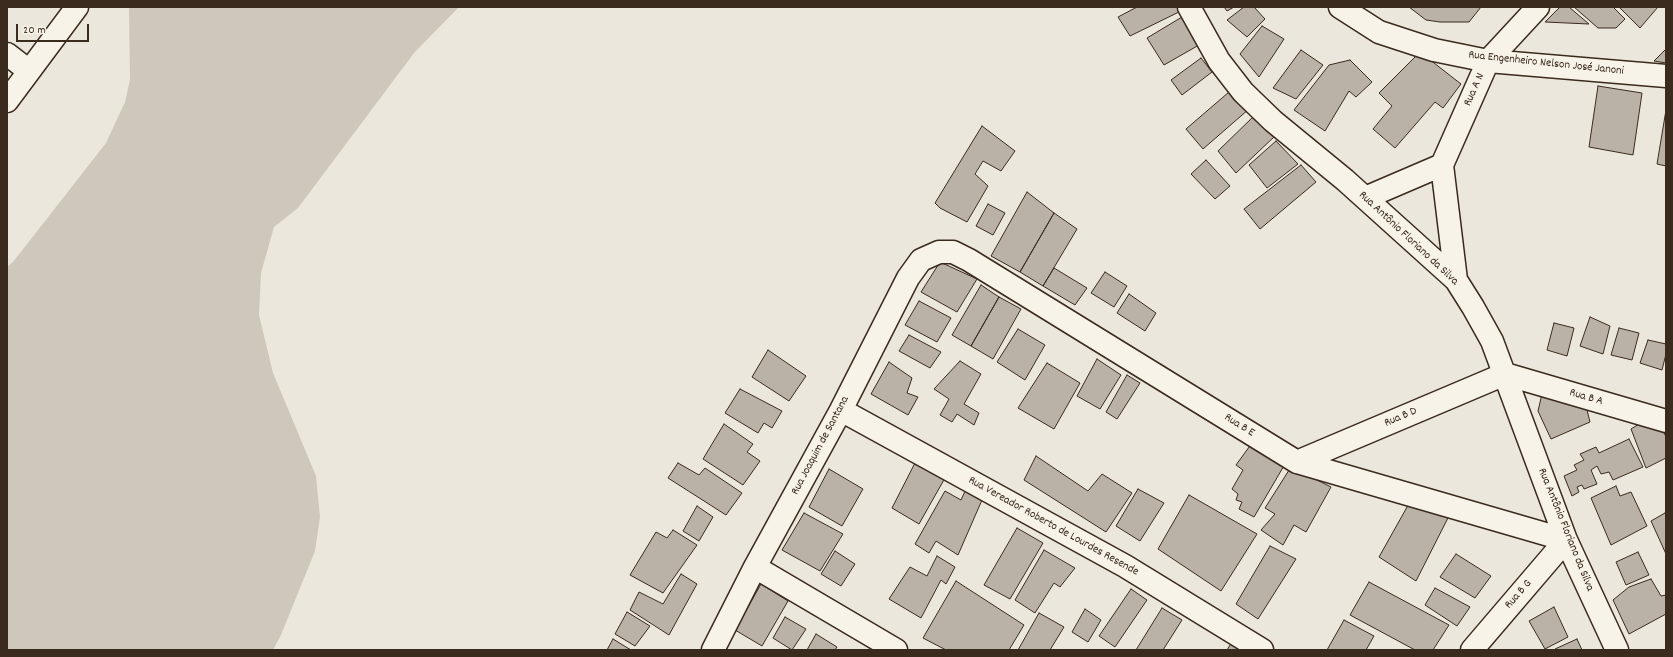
<!DOCTYPE html>
<meta charset="utf-8">
<style>
body{margin:0}
#map{position:relative;width:1673px;height:657px;overflow:hidden;background:#ece7dc;font-family:Dekko,sans-serif}
canvas{display:block}
.frame{position:absolute;inset:0;border:8px solid #3b2a1e;pointer-events:none}
.scale{position:absolute;left:16px;top:24px;width:73px;height:18px;box-sizing:border-box;border:2px solid #3b2a1e;border-top:0;padding-left:5px;font-size:12px;line-height:14px;white-space:nowrap;color:#3b2a1e;-webkit-text-stroke:3px #f7f3e8;paint-order:stroke}
</style>
<div id="map">
<canvas width="1673" height="657"></canvas>
<div class="frame"></div>
<div class="scale">20 m</div>
</div>
<script>
const ctx = document.querySelector('canvas').getContext('2d');
ctx.lineJoin = 'round';
function fillPath(path, color) {
  ctx.fillStyle = color;
  ctx.fill(path, 'evenodd');
}
function toPath(rows) {
  const path = new Path2D();
  for (const r of rows) {
    path.moveTo(r[0], r[1]);
    for (let i = 2; i < r.length; i += 2) path.lineTo(r[i], r[i + 1]);
  }
  return path;
}
function strokePath(path, color, width, dash) {
  ctx.strokeStyle = color;
  ctx.lineWidth = width;
  ctx.lineCap = dash ? 'butt' : 'round';
  ctx.setLineDash(dash || []);
  ctx.stroke(path);
}
function drawText(font, color, halo, rows, align = 'center') {
  ctx.font = font + ' Dekko,sans-serif';
  ctx.lineWidth = 3;
  ctx.setLineDash([]);
  ctx.textBaseline = 'middle';
  ctx.strokeStyle = halo;
  ctx.fillStyle = color;
  for (const [text, x, y, turn = 0] of rows) {
    ctx.save();
    ctx.translate(x, y);
    ctx.rotate((+turn || 0) * Math.PI / 180);
    ctx.textAlign = isNaN(turn) ? turn : align;
    if (halo) ctx.strokeText(text, 0, 0);
    ctx.fillText(text, 0, 0);
    ctx.restore();
  }
}
fillPath(toPath([
 [129,7,459,7,414,53,298,208,274,227,261,273,259,315,273,373,316,476,320,517,315,551,281,635,273,650,7,650,7,267,13,262,106,143,125,102,130,80]
]), '#cec8bc');
const building = toPath([
 [1137,7,1181,7,1183,10,1130,36,1118,17,1137,7],
 [1224,7,1234,7,1227,11,1224,7],
 [1244,7,1254,7,1265,19,1247,37,1227,20,1244,7],
 [1409,7,1481,7,1469,22,1440,22,1426,20,1409,7],
 [1560,7,1569,7,1589,24,1545,22,1560,7],
 [1574,7,1613,7,1625,19,1616,28,1598,28,1574,7],
 [1619,7,1658,7,1640,28,1619,7],
 [1182,17,1199,45,1164,65,1147,38,1182,17],
 [1262,26,1284,39,1259,77,1240,54,1262,26],
 [1666,49,1666,63,1654,61,1666,49],
 [1301,50,1323,65,1296,99,1273,88,1301,50],
 [1420,52,1461,84,1443,108,1435,102,1395,148,1373,129,1392,106,1379,93,1420,52],
 [1201,58,1212,72,1182,95,1171,80,1201,58],
 [1350,60,1372,82,1356,97,1349,91,1325,131,1294,110,1329,65,1350,60],
 [1598,86,1642,93,1633,155,1589,147,1598,86],
 [1229,92,1249,109,1203,149,1186,129,1229,92],
 [1666,110,1666,166,1657,164,1666,110],
 [1255,115,1275,136,1236,173,1218,151,1255,115],
 [982,126,1015,151,1001,171,983,161,975,174,988,186,967,222,940,208,935,203,982,126],
 [1276,141,1298,164,1267,188,1249,165,1276,141],
 [1206,160,1230,186,1215,199,1191,174,1206,160],
 [1301,165,1316,182,1260,229,1244,209,1301,165],
 [1027,192,1054,213,1020,272,991,256,1027,192],
 [988,204,1005,213,993,235,976,226,988,204],
 [1054,213,1077,229,1043,286,1020,272,1054,213],
 [940,262,977,279,957,312,921,292,940,262],
 [1054,268,1087,288,1075,305,1043,286,1054,268],
 [1105,272,1127,286,1114,307,1091,293,1105,272],
 [981,285,999,297,971,346,952,335,981,285],
 [1129,294,1156,313,1145,331,1117,313,1129,294],
 [999,297,1021,309,993,359,971,346,999,297],
 [919,301,951,318,937,342,905,325,919,301],
 [1590,317,1610,326,1603,354,1580,346,1590,317],
 [1554,323,1574,328,1567,356,1547,350,1554,323],
 [1619,328,1639,333,1632,360,1611,355,1619,328],
 [1018,329,1045,345,1025,380,997,362,1018,329],
 [909,335,941,352,930,368,899,351,909,335],
 [1648,340,1666,344,1666,354,1662,370,1640,363,1648,340],
 [768,350,806,376,789,401,752,377,768,350],
 [1097,359,1121,375,1100,409,1077,396,1097,359],
 [960,361,981,374,964,404,979,413,974,425,957,414,952,422,940,415,949,399,934,389,960,361],
 [889,362,912,378,907,393,918,397,908,415,871,394,889,362],
 [1047,363,1080,383,1054,429,1018,408,1047,363],
 [1127,375,1140,383,1117,419,1106,412,1127,375],
 [740,389,782,411,772,428,764,423,758,433,725,413,740,389],
 [1542,394,1585,402,1590,422,1551,439,1538,411,1542,394],
 [1644,421,1661,426,1666,437,1666,458,1646,468,1631,429,1644,421],
 [724,424,753,444,747,452,760,461,743,485,703,459,724,424],
 [1629,439,1643,467,1613,480,1609,472,1601,474,1597,466,1591,470,1597,484,1584,489,1582,485,1577,487,1579,492,1572,496,1564,476,1577,470,1574,465,1584,460,1580,454,1596,447,1599,453,1629,439],
 [1252,443,1285,464,1254,517,1239,509,1242,502,1236,500,1238,494,1232,489,1243,470,1236,465,1252,443],
 [1036,456,1088,491,1102,474,1132,493,1106,532,1024,480,1036,456],
 [917,459,945,478,919,524,892,508,917,459],
 [678,463,699,475,705,468,742,493,726,515,668,478,678,463],
 [1291,467,1331,487,1306,532,1294,525,1283,545,1261,530,1275,514,1265,508,1291,467],
 [829,469,863,489,842,526,809,507,829,469],
 [1616,486,1620,496,1631,492,1647,526,1611,545,1591,498,1616,486],
 [966,489,982,500,958,555,936,541,929,553,915,544,945,491,961,500,966,489],
 [1138,489,1164,503,1140,541,1116,526,1138,489],
 [1189,495,1257,534,1221,591,1158,549,1189,495],
 [1411,500,1451,512,1416,581,1379,557,1411,500],
 [697,506,713,517,699,541,683,531,697,506],
 [804,513,843,534,820,571,782,550,804,513],
 [1665,513,1666,514,1666,554,1651,521,1665,513],
 [1017,528,1043,543,1010,599,984,585,1017,528],
 [673,530,697,545,663,593,630,575,656,532,667,538,673,530],
 [1270,546,1296,559,1258,619,1236,604,1270,546],
 [1044,550,1075,568,1060,587,1054,583,1035,613,1015,600,1044,550],
 [835,551,855,564,841,586,821,574,835,551],
 [1638,552,1649,575,1626,585,1616,562,1638,552],
 [1456,554,1491,576,1475,598,1440,577,1456,554],
 [937,556,955,567,946,584,941,580,921,618,889,599,910,567,927,576,937,556],
 [681,574,697,584,669,635,630,610,639,592,663,604,681,574],
 [1651,579,1661,596,1666,595,1666,614,1629,634,1613,600,1629,587,1651,579],
 [956,581,1024,625,1009,650,946,650,923,638,956,581],
 [1369,582,1449,625,1433,650,1415,650,1350,615,1369,582],
 [761,584,788,601,762,646,735,630,761,584],
 [1435,588,1470,607,1457,626,1425,605,1435,588],
 [1131,589,1147,600,1115,647,1099,636,1131,589],
 [1554,607,1568,637,1545,649,1529,621,1554,607],
 [1162,608,1182,620,1163,650,1136,650,1162,608],
 [1085,609,1101,620,1088,642,1072,632,1085,609],
 [627,612,650,626,635,646,615,634,627,612],
 [1039,613,1064,627,1050,650,1018,650,1039,613],
 [785,617,806,629,792,650,773,638,785,617],
 [1344,620,1374,636,1366,650,1327,650,1344,620],
 [816,634,837,647,835,650,807,650,816,634],
 [613,639,631,650,607,650,613,639],
 [1577,639,1582,650,1555,650,1555,649,1577,639],
 [1232,642,1245,650,1227,650,1232,642]
]);
fillPath(building, '#bab2a7');
strokePath(building, '#3b2a1e', 1);
const minor = toPath([
 [1189,7,1219,61,1243,92,1273,121,1345,180,1456,280,1473,307,1492,341,1566,540,1617,650],
 [1340,7,1379,32,1434,50,1488,61,1666,76],
 [7,54,29,71],
 [7,101,77,7],
 [1442,165,1488,61,1538,7],
 [1442,165,1456,280],
 [1365,198,1442,165],
 [841,410,1125,566,1262,650],
 [1297,462,1505,374,1666,421],
 [755,567,896,650],
 [713,650,755,567,841,410,908,278,921,260,939,252,953,252,969,260,1297,462,1566,540],
 [1472,650,1566,540]
]);
strokePath(minor, '#3b2a1e', 25);
strokePath(minor, '#f7f3e8', 22);
drawText('12px', '#3b2a1e', '#f7f3e8', [
 ["Rua Engenheiro Nelson José Janoni",1546,64,6],
 ["Rua A N",1475,90,-66],
 ["Rua Antônio Floriano da Silva",1408,239,43],
 ["Rua B A",1586,398,16],
 ["Rua B D",1401,418,-23],
 ["Rua B E",1239,426,32],
 ["Rua Joaquim de Santana",821,446,-62],
 ["Rua Vereador Roberto de Lourdes Resende",1053,527,29],
 ["Rua Antônio Floriano da Silva",1565,530,68],
 ["Rua B G",1519,595,-49]
]);
</script>
